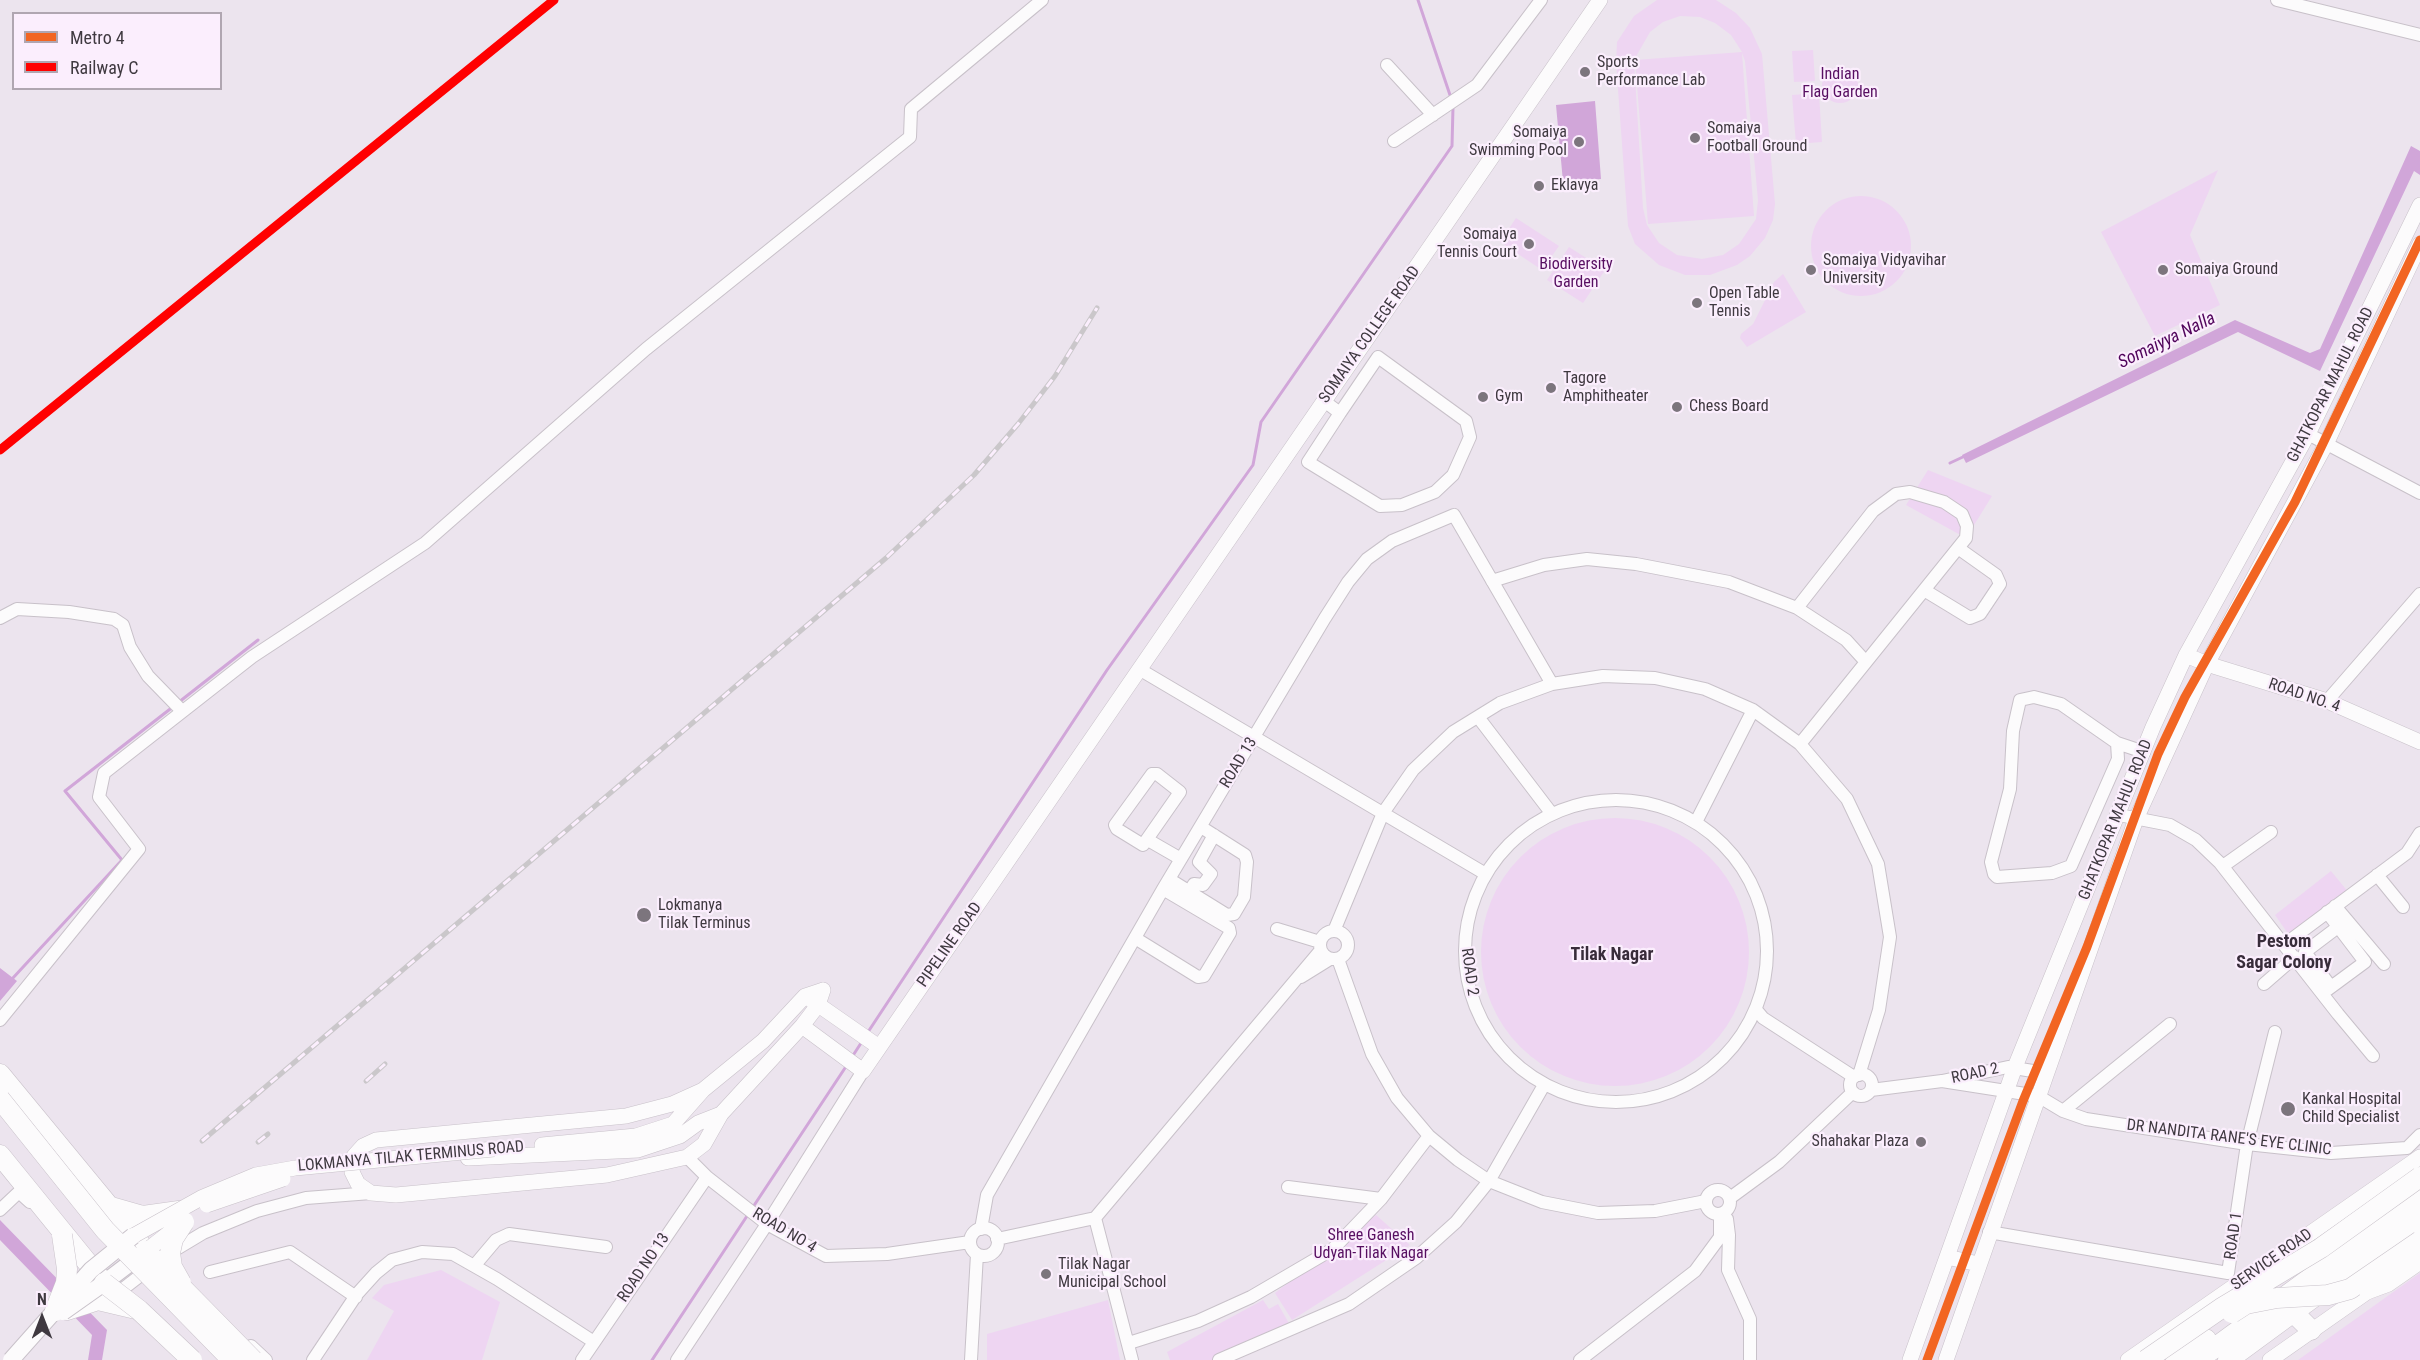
<!DOCTYPE html>
<style>
body{margin:0}
#map{position:relative;width:2420px;height:1360px;overflow:hidden;background:#ece4ee;font-family:"Roboto Condensed",sans-serif}
canvas{display:block}
.legend{position:absolute;left:12px;top:12px;width:210px;height:78px;box-sizing:border-box;background:#fbeefd;border:2px solid #b0a6b1;margin:0;padding:8px 10px;list-style:none;font-size:18px;color:#3f3940}
.legend li{display:flex;align-items:center;gap:12px;height:30px}
.legend b{width:30px;border:2px solid #b0a6b1}
.north{position:absolute;left:12px;top:1288px;width:60px;height:60px;-webkit-text-stroke:4px #fbeefd;paint-order:stroke;rotate:0deg;font-size:16px;font-weight:700;line-height:24px;text-align:center;color:#3f3940}
.north::after{content:'';display:block;margin:auto;width:21px;height:27px;background:#3f3940;clip-path:polygon(50% 0,100% 100%,50% 72%,0 100%)}
</style>
<div id="map">
<canvas width="2420" height="1360"></canvas>
<ul class="legend">
<li><b style="height:8px;background:#f26522"></b>Metro 4</li>
<li><b style="height:8px;background:#f00"></b>Railway C</li>
</ul>
<div class="north">N</div>
</div>
<script>
const ctx = document.querySelector('canvas').getContext('2d');
ctx.lineJoin = 'round';
function fillPath(path, color) {
  ctx.fillStyle = color;
  ctx.fill(path, 'evenodd');
}
function toPath(rows) {
  const path = new Path2D();
  for (const r of rows) {
    if (r.length === 3) {
      path.moveTo(r[0] + r[2], r[1]);
      path.arc(r[0], r[1], r[2], 0, 2 * Math.PI);
      continue;
    }
    path.moveTo(r[0], r[1]);
    for (let i = 2; i < r.length; i += 2) path.lineTo(r[i], r[i + 1]);
  }
  return path;
}
function strokePath(path, color, width, dash) {
  ctx.strokeStyle = color;
  ctx.lineWidth = width;
  ctx.lineCap = dash ? 'butt' : 'round';
  ctx.setLineDash(dash || []);
  ctx.stroke(path);
}
function drawText(font, color, halo, rows, align = 'center') {
  ctx.font = font + ' "Roboto Condensed",sans-serif';
  ctx.lineWidth = 4.5;
  ctx.setLineDash([]);
  ctx.textBaseline = 'middle';
  ctx.strokeStyle = halo;
  ctx.fillStyle = color;
  for (const [text, x, y, turn = 0] of rows) {
    ctx.save();
    ctx.translate(x, y);
    ctx.rotate((+turn || 0) * Math.PI / 180);
    ctx.textAlign = isNaN(turn) ? turn : align;
    if (halo) ctx.strokeText(text, 0, 0);
    ctx.fillText(text, 0, 0);
    ctx.restore();
  }
}
fillPath(toPath([
 [1657,0,1716,0,1736,13,1750,28,1762,54,1775,204,1773,220,1765,238,1750,256,1737,265,1710,275,1685,275,1659,265,1635,244,1628,226,1616,62,1617,42,1634,16],
 [1680,16,1700,17,1715,23,1731,35,1742,52,1635,60,1648,224,1754,216,1742,53,1745,61,1758,200,1756,219,1739,244,1723,255,1702,259,1677,255,1659,243,1647,225,1643,208,1634,60,1650,32,1663,22],
 [1813,50,1815,81,1794,82,1792,51],
 [1840,85,18],
 [1819,93,1822,142,1796,144,1792,95],
 [2218,170,2190,235,2220,305,2155,336,2101,232],
 [1861,246,50],
 [1516,218,1559,246,1542,270,1500,242],
 [1569,247,1605,270,1583,303,1547,280],
 [1783,274,1806,312,1747,347,1740,338,1741,334,1753,324,1774,282],
 [1928,470,1992,496,1966,538,1906,505],
 [1615,952,134],
 [2331,871,2354,899,2296,945,2275,915],
 [1376,1215,1410,1245,1292,1320,1275,1293],
 [441,1270,500,1302,482,1360,367,1360,394,1311,372,1298,384,1285],
 [2420,1273,2420,1360,2298,1360],
 [1108,1300,1120,1360,987,1360,987,1334],
 [1263,1300,1269,1309,1278,1304,1291,1327,1212,1360,1170,1360,1167,1352]
]), '#eed5f2');
fillPath(toPath([
 [1595,101,1601,179,1563,182,1556,105],
 [2411,146,2420,151,2420,175,2414,171,2320,371,2238,332,1966,463,1962,455,2235,320,2310,353,2320,349],
 [0,968,17,981,0,1001],
 [0,1220,107,1330,102,1360,88,1360,92,1335,0,1240]
]), '#d1a6d9');
strokePath(toPath([
 [1418,0,1451,98],
 [1950,463,1965,456],
 [179,702,258,640],
 [12,979,122,860,65,791,174,706],
 [868,1032,1107,670,1253,465,1261,422,1452,146,1453,107],
 [852,1057,863,1040],
 [753,1207,847,1065],
 [652,1360,749,1213]
]), '#d1a6d9', 3);
const minor = toPath([
 [2277,0,2420,35],
 [1387,65,1433,115],
 [1394,141,1477,85,1541,0],
 [1324,401,1340,413,1308,462,1380,506,1402,505,1435,492,1453,475,1470,437,1466,421,1378,357,1340,413],
 [2308,434,2420,493],
 [1492,581,1544,565,1587,559,1636,564,1729,582,1797,608,1846,640,1866,662],
 [1924,590,1970,618,1980,614,2000,584,1996,575,1958,548],
 [1797,608,1873,511,1896,494,1910,492,1944,502,1962,514,1967,526,1966,538,1800,744],
 [0,618,17,609,69,612,114,619,123,625,130,647,148,676,182,711],
 [1139,669,1484,873],
 [2327,701,2420,594],
 [1478,717,1552,814],
 [2117,743,2061,704,2034,697,2020,700,2013,731,2010,789,1991,862,1994,874,1997,877,2052,873,2071,866,2118,759,2117,743,2144,752],
 [1152,774,1157,774,1180,792,1143,845,1117,829,1115,825,1152,774],
 [1616,951,151],
 [2119,815,2170,825,2196,840,2220,863,2338,1014,2373,1056],
 [1696,822,1753,710],
 [1148,840,1181,859],
 [2223,866,2271,832],
 [2377,875,2403,907],
 [1169,879,1227,915,1234,914,1244,897,1247,862,1245,855,1201,827],
 [1189,892,1194,884,1203,885,1211,874,1199,862,1214,835],
 [2335,906,2384,964],
 [1277,929,1320,942],
 [1334,945,14],
 [1334,931,1383,813,1413,770,1453,732,1500,703,1552,684,1603,676,1655,678,1705,689,1753,710,1800,744,1847,799,1878,864,1890,937,1879,1010,1859,1075],
 [1135,938,1198,977,1204,976,1230,933,1229,928,1163,889],
 [2285,944,2407,853,2420,833],
 [1338,959,1372,1054,1397,1098,1429,1136,1458,1160,1489,1181,1542,1202,1598,1213,1655,1211,1706,1201],
 [1301,977,1330,959],
 [2264,984,2295,957],
 [2331,987,2305,952,2338,927],
 [2323,993,2365,962,2327,912],
 [1758,1012,1763,1018,1854,1077],
 [0,1020,139,849,99,797,104,773,252,657,425,543,646,349,910,137,911,109,1042,0],
 [1861,1085,11],
 [1942,1081,2038,1096,2063,1111,2086,1119,2247,1144,2331,1153,2407,1148,2420,1135],
 [1871,1090,1942,1081,2008,1067,2045,1073],
 [2063,1111,2170,1024],
 [687,1157,707,1177,767,1224,826,1256,887,1254,970,1242],
 [1288,1187,1381,1199],
 [1718,1202,12],
 [1730,1198,1779,1162,1853,1092],
 [0,1210,19,1192,30,1202],
 [1095,1218,1320,951],
 [1095,1218,1132,1360],
 [1727,1219,1729,1235,1728,1270,1750,1319,1750,1360],
 [984,1242,14],
 [981,1229,987,1195,1163,889,1325,618,1348,582,1367,559,1392,541,1454,515,1552,684],
 [1989,1232,2228,1273,2247,1144,2275,1032],
 [997,1239,1095,1218],
 [168,1254,203,1233,257,1211,306,1198,371,1193],
 [474,1266,496,1240,509,1234,606,1247],
 [210,1272,290,1252,356,1297],
 [112,1293,119,1292,150,1268],
 [1129,1343,1198,1321,1251,1297,1333,1249,1381,1199,1429,1136],
 [251,1346,266,1360],
 [313,1360,357,1294,376,1273,392,1260,422,1252,453,1254,497,1279,594,1342],
 [582,1360,707,1177],
 [677,1360,767,1224,863,1071],
 [971,1360,977,1254],
 [1219,1360,1349,1304,1416,1258,1456,1222,1489,1181,1544,1085],
 [1580,1360,1695,1271,1720,1237,1720,1215]
]);
const tertiary = toPath([
 [2186,655,2207,664,2327,701,2420,742],
 [810,999,879,1047],
 [802,1026,863,1071,1600,0],
 [703,1090,672,1104,626,1116,376,1140,363,1146,354,1156,352,1172,358,1184,371,1193,396,1195,607,1175,687,1157,704,1144,721,1114],
 [542,1145,636,1136,673,1124,703,1090,763,1041,805,996,823,990],
 [468,1158,638,1150,680,1136,698,1123,721,1114,802,1026,818,1005,823,990],
 [1947,1257,1978,1264],
 [1910,1360,2015,1067,2153,727,2186,655,2308,434,2420,205],
 [1946,1360,2136,819,2207,664,2326,444,2420,244],
 [2128,1360,2420,1157],
 [2270,1360,2377,1285]
]);
const secondary = toPath([
 [104,1283,142,1254]
]);
const trunk = toPath([
 [0,1074,146,1251],
 [0,1155,104,1283],
 [108,1206,143,1216,179,1211],
 [67,1310,98,1300,136,1309],
 [2296,1315,2311,1330],
 [2176,1360,2206,1339],
 [2198,1360,2420,1198],
 [2228,1360,2420,1219]
]);
strokePath(minor, '#c8c1c9', 14);
strokePath(tertiary, '#c8c1c9', 16);
strokePath(secondary, '#c8c1c9', 18);
strokePath(trunk, '#c8c1c9', 21);
strokePath(minor, '#fcfbfc', 12);
strokePath(tertiary, '#fcfbfc', 15);
strokePath(secondary, '#fcfbfc', 16);
strokePath(trunk, '#fcfbfc', 20);
const rail = toPath([
 [366,1081,385,1064],
 [202,1141,886,558,974,475,1018,424,1055,376,1097,308],
 [258,1142,268,1134]
]);
strokePath(rail, '#cac7ca', 5);
strokePath(rail, '#fbeefd', 3, [9]);
const tertiaryBridge = toPath([
 [207,1205,283,1179],
 [133,1236,201,1198,256,1175,295,1168,494,1149],
 [146,1251,178,1226]
]);
const secondaryBridge = toPath([
 [63,1312,104,1283],
 [11,1360,91,1270,133,1236]
]);
const trunkBridge = toPath([
 [0,1099,105,1230,232,1360],
 [146,1251,253,1360],
 [104,1283,139,1310,192,1360],
 [181,1283,172,1267,170,1253,173,1239,184,1222],
 [2368,1289,2387,1282,2420,1259],
 [55,1311,66,1283,67,1269,62,1235],
 [2232,1313,2246,1304,2277,1298,2328,1295,2350,1289,2420,1241],
 [2146,1360,2223,1307,2321,1248,2420,1177]
]);
strokePath(tertiaryBridge, '#c8c1c9', 16, []);
strokePath(secondaryBridge, '#c8c1c9', 18, []);
strokePath(trunkBridge, '#c8c1c9', 21, []);
strokePath(tertiaryBridge, '#fcfbfc', 15);
strokePath(secondaryBridge, '#fcfbfc', 16);
strokePath(trunkBridge, '#fcfbfc', 20);
strokePath(toPath([
 [0,450,554,0]
]), '#f00', 9);
strokePath(toPath([
 [1927,1360,2023,1101,2087,947,2158,754,2185,697,2295,502,2420,240]
]), '#f26522', 9);
for (const [x, y, r, color] of [
 [1585,72,6,"#7c757d"],
 [1695,138,6,"#7c757d"],
 [1579,142,6,"#7c757d"],
 [1539,186,6,"#7c757d"],
 [1529,244,6,"#7c757d"],
 [1811,270,6,"#7c757d"],
 [2163,270,6,"#7c757d"],
 [1697,303,6,"#7c757d"],
 [1551,388,6,"#7c757d"],
 [1483,397,6,"#7c757d"],
 [1677,407,6,"#7c757d"],
 [644,915,8,"#7c757d"],
 [2288,1109,8,"#7c757d"],
 [1921,1142,6,"#7c757d"],
 [1046,1274,6,"#7c757d"]
]) {
  const dot = new Path2D();
  dot.arc(x, y, r, 0, 2 * Math.PI);
  ctx.fillStyle = color;
  ctx.fill(dot);
  strokePath(dot, '#fbeefd', 2);
}
drawText('16px', '#3f3940', '#fbeefd', [
 ["Sports",1597,63],
 ["Performance Lab",1597,81],
 ["Somaiya",1707,129],
 ["Football Ground",1707,147],
 ["Somaiya",1567,133,"right"],
 ["Swimming Pool",1567,151,"right"],
 ["Eklavya",1551,186],
 ["Somaiya",1517,235,"right"],
 ["Tennis Court",1517,253,"right"],
 ["Somaiya Vidyavihar",1823,261],
 ["University",1823,279],
 ["Somaiya Ground",2175,270],
 ["Open Table",1709,294],
 ["Tennis",1709,312],
 ["Tagore",1563,379],
 ["Amphitheater",1563,397],
 ["Gym",1495,397],
 ["Chess Board",1689,407],
 ["Lokmanya",658,906],
 ["Tilak Terminus",658,924],
 ["Kankal Hospital",2302,1100],
 ["Child Specialist",2302,1118],
 ["Shahakar Plaza",1909,1142,"right"],
 ["Tilak Nagar",1058,1265],
 ["Municipal School",1058,1283]
], 'left');
drawText('16px', '#570e61', '#fbeefd', [
 ["Indian",1840,75],
 ["Flag Garden",1840,93],
 ["Biodiversity",1576,265],
 ["Garden",1576,283],
 ["Shree Ganesh",1371,1236],
 ["Udyan-Tilak Nagar",1371,1254]
]);
drawText('16px', '#3f3940', '#fbeefd', [
 ["SOMAIYA COLLEGE ROAD",1370,335,-55],
 ["GHATKOPAR MAHUL ROAD",2331,385,-63],
 ["ROAD NO. 4",2304,696,19],
 ["ROAD 13",1239,763,-59],
 ["GHATKOPAR MAHUL ROAD",2116,820,-68],
 ["PIPELINE ROAD",950,945,-55],
 ["ROAD 2",1469,972,82],
 ["ROAD 2",1975,1074,-12],
 ["DR NANDITA RANE'S EYE CLINIC",2229,1138,7],
 ["LOKMANYA TILAK TERMINUS ROAD",411,1157,-5],
 ["ROAD NO 4",784,1231,31],
 ["ROAD 1",2234,1236,-82],
 ["SERVICE ROAD",2272,1260,-35],
 ["ROAD NO 13",644,1268,-56]
]);
drawText('italic 18px', '#50045b', '#fbeefd', [
 ["Somaiyya Nalla",2167,341,-26]
]);
drawText('bold 18px', '#382c3a', '#fbeefd', [
 ["Pestom",2284,942],
 ["Sagar Colony",2284,963],
 ["Tilak Nagar",1612,955]
]);
</script>
